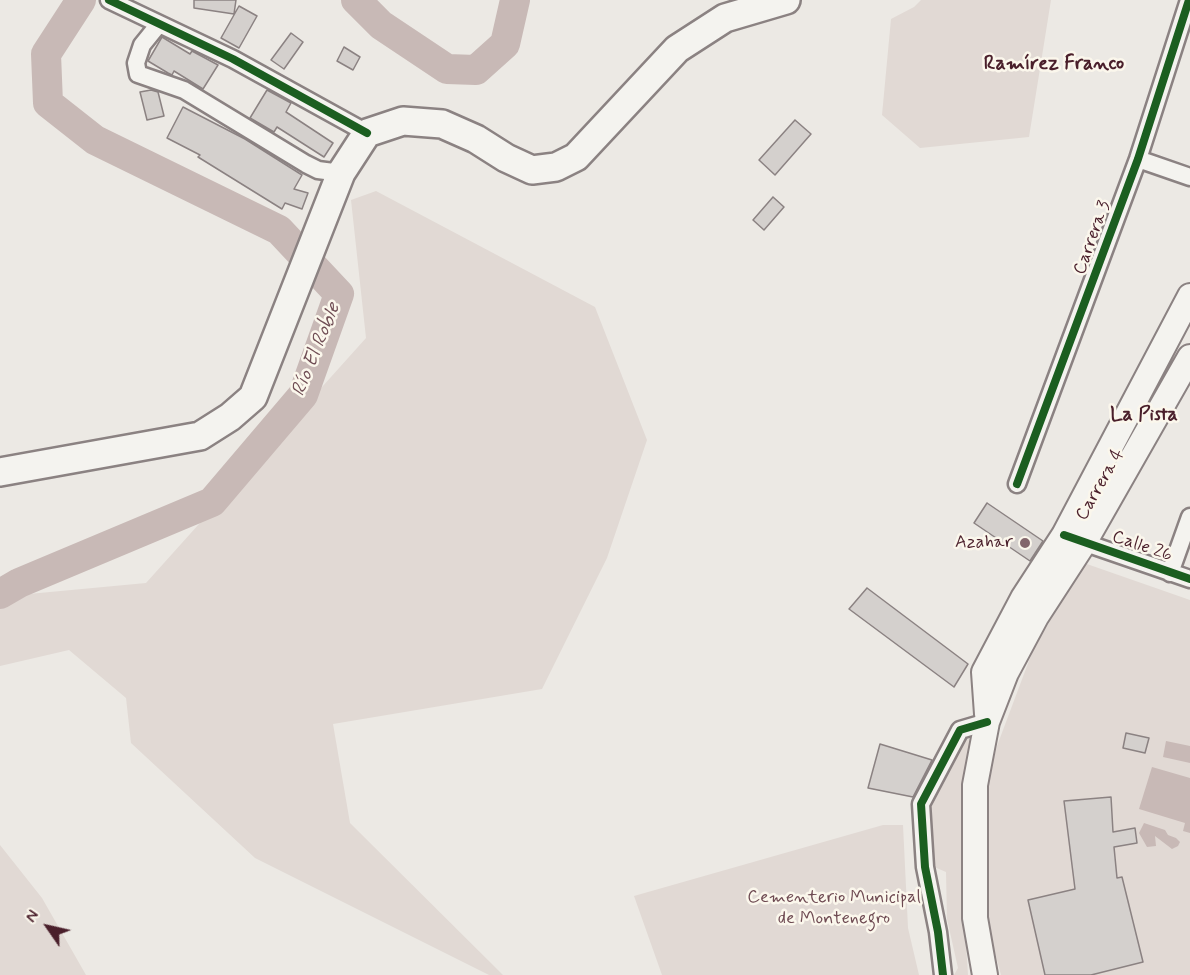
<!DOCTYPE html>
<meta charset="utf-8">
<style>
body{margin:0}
#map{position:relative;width:1190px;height:975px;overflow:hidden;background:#ece9e4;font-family:Mynerve,sans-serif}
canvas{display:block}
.north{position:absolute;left:18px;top:897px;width:60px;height:60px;-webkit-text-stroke:4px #fbf7ec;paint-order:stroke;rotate:304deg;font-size:16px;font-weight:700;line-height:24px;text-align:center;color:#4a1f2b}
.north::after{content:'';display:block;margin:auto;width:21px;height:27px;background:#4a1f2b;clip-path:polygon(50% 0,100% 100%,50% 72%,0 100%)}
</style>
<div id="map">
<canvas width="1190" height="975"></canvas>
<div class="north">N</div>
</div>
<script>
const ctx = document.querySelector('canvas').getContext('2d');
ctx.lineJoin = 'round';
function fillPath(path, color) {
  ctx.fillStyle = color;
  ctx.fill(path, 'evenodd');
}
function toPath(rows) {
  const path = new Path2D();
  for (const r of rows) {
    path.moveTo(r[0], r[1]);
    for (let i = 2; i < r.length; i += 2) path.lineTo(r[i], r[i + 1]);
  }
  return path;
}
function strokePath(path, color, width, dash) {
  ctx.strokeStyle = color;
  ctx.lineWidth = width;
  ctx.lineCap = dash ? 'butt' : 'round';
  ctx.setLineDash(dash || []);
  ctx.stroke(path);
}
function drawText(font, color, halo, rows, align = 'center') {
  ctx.font = font + ' Mynerve,sans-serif';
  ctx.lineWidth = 5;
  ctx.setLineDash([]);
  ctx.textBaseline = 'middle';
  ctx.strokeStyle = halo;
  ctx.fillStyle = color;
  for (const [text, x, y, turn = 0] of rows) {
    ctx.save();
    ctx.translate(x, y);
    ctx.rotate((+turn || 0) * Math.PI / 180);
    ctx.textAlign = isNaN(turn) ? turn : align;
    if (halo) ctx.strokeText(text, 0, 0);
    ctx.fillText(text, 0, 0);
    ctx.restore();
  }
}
fillPath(toPath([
 [921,0,1051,0,1029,137,920,148,882,115,891,19,914,7],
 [376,191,595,307,647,440,607,558,542,689,333,724,350,823,503,975,489,975,255,858,131,743,126,698,69,650,0,666,0,601,18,595,146,583,366,338,351,200],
 [1084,563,1190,600,1190,975,1001,975,985,915,986,788,997,746,1033,650],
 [971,735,964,782,962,882,968,975,954,975,958,968,947,919,946,872,932,866,928,801,963,738],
 [883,825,903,825,908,928,919,975,662,975,634,896],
 [0,845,42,898,86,975,0,975]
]), '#e1d9d4');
fillPath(toPath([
 [1166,741,1190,746,1190,763,1163,757],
 [1152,767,1190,778,1190,833,1183,831,1185,823,1139,809],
 [1144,823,1165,830,1168,835,1176,838,1180,842,1178,846,1172,849,1155,836,1156,846,1147,847,1139,833]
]), '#c8b9b6');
strokePath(toPath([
 [356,0,381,25,447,69,476,70,505,44,515,0],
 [0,594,19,583,212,502,303,395,339,294,279,230,95,140,48,103,46,54,81,0]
]), '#c8b9b6', 30);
const building = toPath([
 [194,0,236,0,234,14,194,8,194,0],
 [239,6,257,16,239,48,221,38,239,6],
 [291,33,303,42,284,69,271,60,291,33],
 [162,37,190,54,192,51,218,65,203,89,174,71,172,75,168,73,148,61,162,37],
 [344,47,360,57,353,70,337,61,344,47],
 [151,90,158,92,164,116,147,120,140,92,151,90],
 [267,90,291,103,286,112,333,143,324,157,277,127,274,132,250,118,267,90],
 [183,107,245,139,302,175,294,189,308,193,302,209,285,203,282,209,198,157,200,155,167,138,183,107],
 [795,120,811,134,775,175,759,160,795,120],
 [773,197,784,207,764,230,753,220,773,197],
 [987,503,1043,541,1030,561,974,523,987,503],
 [867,588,968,664,954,687,849,609,867,588],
 [1126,733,1149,738,1145,753,1123,748,1126,733],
 [880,744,932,760,913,797,868,788,880,744],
 [1111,797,1113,832,1135,828,1137,843,1114,847,1117,878,1122,877,1143,962,1091,975,1045,975,1028,900,1075,889,1064,801,1111,797]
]);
fillPath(building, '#d4d0cd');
strokePath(building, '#8b8282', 1.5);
const street = toPath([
 [109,0,233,59,367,133],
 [159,24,142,45,136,63,138,74,184,90,306,164,318,170,341,173],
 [1138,159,1190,177],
 [1017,484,1138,159,1189,0],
 [1074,539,1190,579],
 [1170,573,1190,517],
 [943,975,938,932,925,867,921,804,960,730,987,722]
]);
const secondary = toPath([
 [987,714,984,672,1023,598,1064,535,1190,296],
 [985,975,975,918,975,785,987,722,1006,673,1036,617,1084,543,1190,357]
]);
const primary = toPath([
 [0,472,200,436,230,417,253,397,341,173,367,133,403,121,442,124,476,139,506,158,532,170,556,167,576,157,677,49,725,18,786,0]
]);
strokePath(street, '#8b8282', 21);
strokePath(secondary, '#8b8282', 28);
strokePath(primary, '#8b8282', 32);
strokePath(street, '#f4f3ef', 16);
strokePath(secondary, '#f4f3ef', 24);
strokePath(primary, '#f4f3ef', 27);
strokePath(toPath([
 [109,0,233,59,367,133],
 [1017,484,1138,159,1189,0],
 [1064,535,1190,579],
 [943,975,938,932,925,867,921,804,960,730,987,722]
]), '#1b5e20', 8);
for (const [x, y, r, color] of [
 [1025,543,6,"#83666c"]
]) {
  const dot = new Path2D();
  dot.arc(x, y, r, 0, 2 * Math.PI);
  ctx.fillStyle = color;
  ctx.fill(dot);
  strokePath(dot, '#fbf7ec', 2);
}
drawText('18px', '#4a1f2b', '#fbf7ec', [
 ["Carrera 3",1093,238,-70],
 ["Carrera 4",1101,485,-60],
 ["Calle 26",1142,547,19]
]);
drawText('18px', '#4a1f2b', '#fbf7ec', [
 ["Azahar",1013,543]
], 'right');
drawText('18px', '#6e4a52', '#fbf7ec', [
 ["Cementerio Municipal",834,898],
 ["de Montenegro",834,919]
]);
drawText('bold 20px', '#4a1f2b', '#fbf7ec', [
 ["Ramírez Franco",1054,65],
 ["La Pista",1144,416]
]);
drawText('italic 20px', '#704e55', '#fbf7ec', [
 ["Río El Roble",317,350,-68]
]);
</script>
